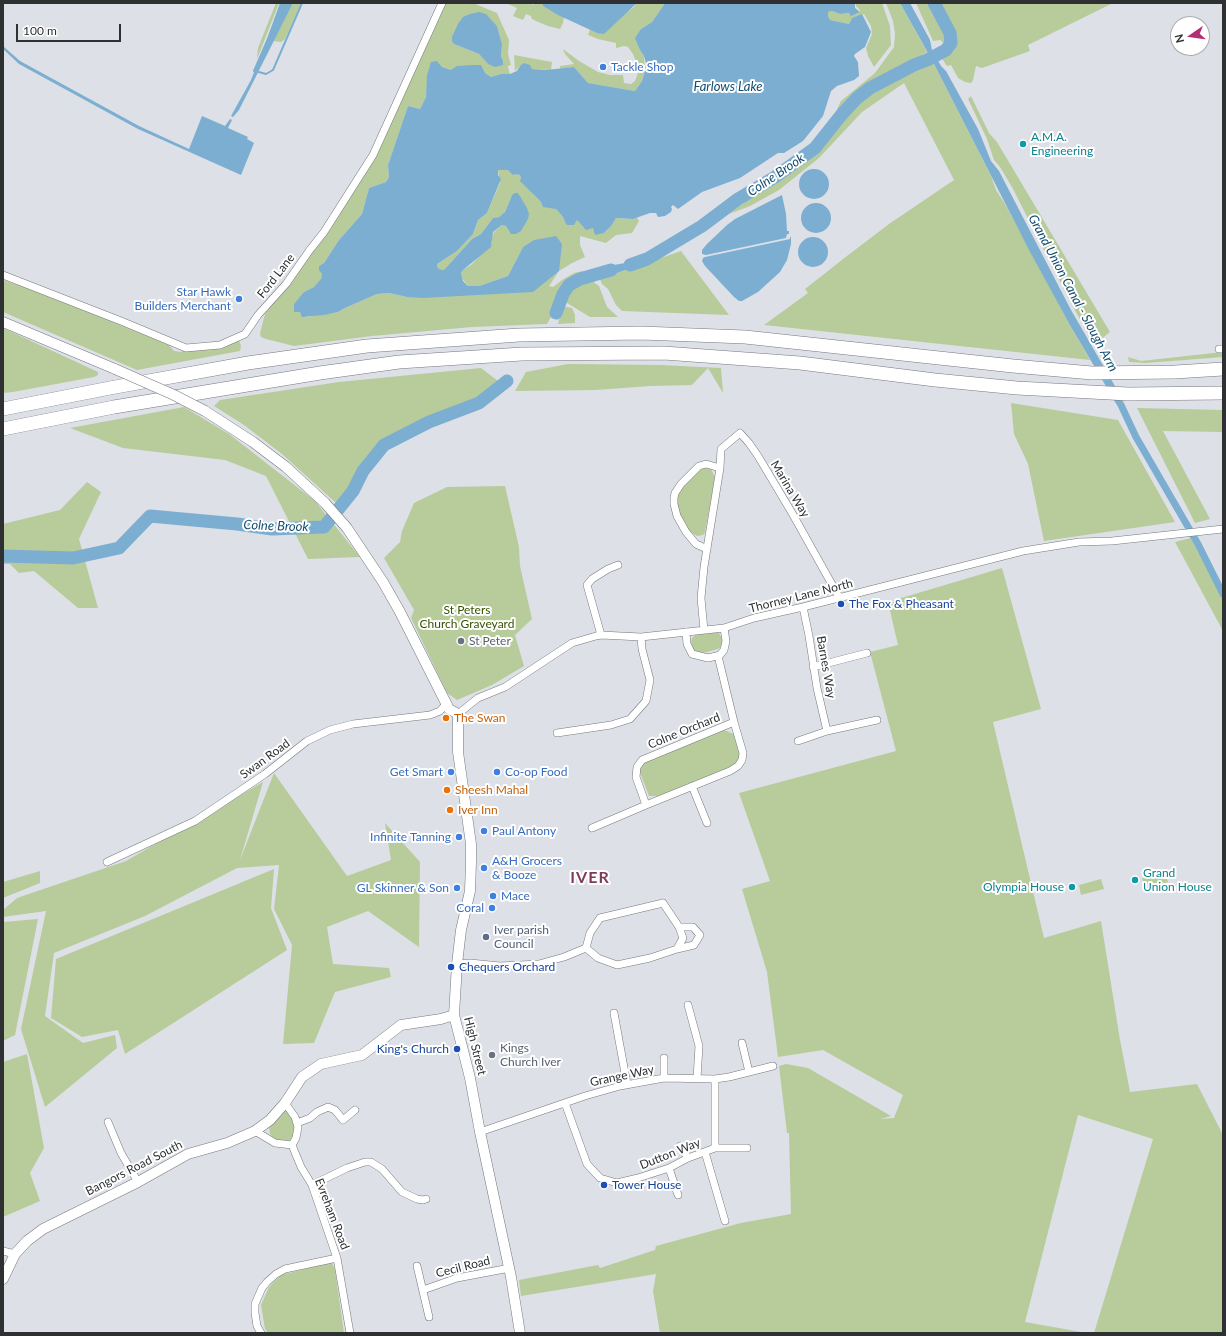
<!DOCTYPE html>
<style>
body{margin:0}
#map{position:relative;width:1226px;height:1336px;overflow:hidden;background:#dde0e6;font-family:Lato,sans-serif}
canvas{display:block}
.frame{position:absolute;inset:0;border:4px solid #2e3032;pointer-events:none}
.north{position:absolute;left:1170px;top:16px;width:40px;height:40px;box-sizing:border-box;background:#fff;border:1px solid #abacad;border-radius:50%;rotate:257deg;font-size:11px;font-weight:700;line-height:16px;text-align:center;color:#2e3032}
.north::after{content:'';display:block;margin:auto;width:14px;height:18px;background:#b42e72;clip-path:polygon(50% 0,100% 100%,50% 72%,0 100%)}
.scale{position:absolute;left:16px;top:24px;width:105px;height:18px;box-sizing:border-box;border:2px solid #2e3032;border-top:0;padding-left:5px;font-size:12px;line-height:14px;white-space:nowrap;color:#2e3032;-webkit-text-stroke:3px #fff;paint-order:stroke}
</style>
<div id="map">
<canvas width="1226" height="1336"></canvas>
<div class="frame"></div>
<div class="north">N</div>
<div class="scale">100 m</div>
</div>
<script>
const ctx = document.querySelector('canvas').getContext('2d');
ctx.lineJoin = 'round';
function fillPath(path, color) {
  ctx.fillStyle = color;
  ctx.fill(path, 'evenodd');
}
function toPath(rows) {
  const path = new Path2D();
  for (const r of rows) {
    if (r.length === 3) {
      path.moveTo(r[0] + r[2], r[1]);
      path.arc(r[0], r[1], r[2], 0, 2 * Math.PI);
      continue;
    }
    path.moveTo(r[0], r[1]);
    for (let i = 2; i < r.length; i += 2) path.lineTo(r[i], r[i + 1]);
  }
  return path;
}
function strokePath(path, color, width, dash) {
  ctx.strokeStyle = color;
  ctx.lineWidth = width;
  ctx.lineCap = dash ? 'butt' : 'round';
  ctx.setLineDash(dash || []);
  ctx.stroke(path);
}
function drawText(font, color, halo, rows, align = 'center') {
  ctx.font = font + ' Lato,sans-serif';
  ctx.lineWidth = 4;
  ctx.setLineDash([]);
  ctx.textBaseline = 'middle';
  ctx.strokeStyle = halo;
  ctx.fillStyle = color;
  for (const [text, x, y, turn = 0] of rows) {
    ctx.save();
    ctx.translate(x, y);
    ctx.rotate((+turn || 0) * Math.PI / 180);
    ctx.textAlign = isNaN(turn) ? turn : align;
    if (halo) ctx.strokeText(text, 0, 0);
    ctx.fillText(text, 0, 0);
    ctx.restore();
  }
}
fillPath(toPath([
 [276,3,279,3,257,59,258,48],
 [293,3,301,3,285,39,281,42,273,41],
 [443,3,473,3,497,13,509,40,508,54,511,65,508,66,508,67,510,74,501,74,491,77,485,73,451,70,442,67,437,61,429,68,426,97,420,109,408,106,388,165,389,177,386,182,369,188,362,214,339,240,324,263,319,266,322,274,321,280,314,287,304,292,300,312,307,317,338,312,345,308,377,294,389,293,407,297,533,291,523,247,508,276,479,286,468,286,462,278,461,273,463,270,471,265,492,243,492,237,494,232,502,225,506,226,509,230,512,195,505,212,499,217,493,218,481,234,472,239,444,270,439,269,437,266,437,264,457,251,473,234,478,220,487,213,500,183,498,170,500,169,508,170,520,175,521,178,521,181,527,187,532,193,541,202,556,209,563,217,565,222,574,222,577,220,583,227,593,228,604,233,612,225,616,218,633,219,637,217,639,221,632,233,616,235,606,243,580,236,580,245,585,257,572,263,559,271,549,286,553,287,562,280,574,273,583,271,584,273,569,280,556,295,551,317,547,324,472,327,372,336,294,346,266,339,261,337,260,333,265,314,373,156],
 [486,15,497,26,502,44,501,56,503,61,488,64,479,54,454,44],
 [506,3,530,3,533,5,535,3,542,3,543,6,564,17,563,23,560,29,548,26,536,21,532,19,531,16,526,14,523,20,513,16,517,8],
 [637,3,665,3,652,22,641,29,638,43,640,50,644,56,645,71,642,81,635,91,588,83,574,67,560,69,560,66,574,64,565,54,563,49,579,61,598,72,610,75,623,75,624,83,631,84,635,81,639,70,633,54,628,47,624,46,616,48,616,43,598,39,588,35,590,29,597,33,633,8],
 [856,3,882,3,890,26,891,45,874,67,868,56,866,48,872,34,871,26,864,14,852,18,849,24,830,20,828,16,828,12,832,11,840,14,860,12,860,10,856,6],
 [886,3,900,3,927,52,871,86,854,98,840,112,837,109,841,101,875,73,894,47,895,34,893,21],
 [916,3,928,3,933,15,938,17,947,29,949,37,948,45,946,45,940,40,933,41],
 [936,3,1113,3,1028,45,1030,51,982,68,976,66,973,80,971,83,965,82,958,78,951,65,947,66,941,57,952,50,954,41,951,29],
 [514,55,552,62,551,70,532,69,520,66,515,71],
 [933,62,991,176,996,190,1005,204,1071,327,1090,360,764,325,808,293,805,289,847,256,889,224,954,180,904,83,862,112,819,158,779,190,750,206,729,214,815,149,843,114,858,99,870,89,892,77],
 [971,96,989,133,997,142,1110,332,1100,340,1093,342,1072,305,1012,187,1000,167,994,160,987,139,968,99],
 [681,251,729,315,622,311,616,305,608,289,602,284,600,279],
 [3,280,45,294,169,345,174,351,181,352,186,348,239,340,241,346,240,351,137,370,3,312],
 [591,280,599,286,607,307,618,317,590,317,567,303,562,304,566,294,578,284],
 [562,306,572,308,575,315,575,323,558,324],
 [3,328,98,372,98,375,94,377,13,392,3,393],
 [1223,352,1223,357,1146,363,1129,362,1128,357,1141,361],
 [568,364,660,365,721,368,723,393,708,368,692,385,650,386,596,390,515,391,526,372],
 [481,368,498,381,488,394,442,416,390,435,367,456,350,489,336,503,282,454,244,425,214,406,220,400,339,382],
 [1011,403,1118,420,1175,522,1044,541,1028,464,1014,434],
 [184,407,229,434,315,501,360,557,308,559,266,476,225,460,123,448,70,428],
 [1137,408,1223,410,1223,432,1163,431,1210,519,1195,523],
 [704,468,711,469,715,477,705,532,703,535,697,536,690,532,678,513,677,497,683,485,700,469],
 [87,482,101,492,79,539,98,608,78,608,34,571,19,573,10,564,3,564,3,524,60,510],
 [505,486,519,547,520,566,532,619,515,635,524,666,492,685,457,700,447,693,411,618,414,610,384,558,400,542,402,531,414,503,447,487],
 [1191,538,1223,598,1223,631,1175,542],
 [1002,568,1041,709,993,722,1044,938,1101,921,1120,1040,1130,1092,1197,1084,1223,1135,1223,1333,1094,1333,1153,1139,1078,1115,1025,1322,1087,1333,660,1333,653,1291,656,1274,521,1296,519,1280,598,1265,600,1268,655,1250,656,1246,741,1223,791,1214,789,1133,787,1133,779,1066,786,1064,808,1068,891,1116,880,1119,894,1118,903,1095,823,1050,778,1057,767,972,742,889,770,881,739,793,896,751,870,652,898,645,888,602],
 [718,632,723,639,722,646,718,649,703,653,695,651,692,648,691,641,693,637,697,634],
 [724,730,736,735,741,757,737,764,658,796,649,796,639,770,645,762],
 [274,773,347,876,391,860,385,823,420,862,419,947,368,911,327,927,333,964,389,968,391,977,335,992,314,1043,283,1044,292,945,274,909,279,865,237,868,145,916,54,953,45,1016,83,1043,115,1035,117,1048,45,1107,21,1029,46,911,3,917,3,910,17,898,126,861,263,782,240,860],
 [274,869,271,908,287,950,125,1054,118,1030,82,1037,51,1018,56,959],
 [40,871,40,883,3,898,3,882],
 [1165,872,1168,882,1145,889,1142,878],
 [1101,879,1104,889,1081,895,1079,885],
 [38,919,15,1035,3,1041,3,922],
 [27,1054,44,1148,30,1173,40,1201,3,1217,3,1062],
 [284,1111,288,1111,294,1116,295,1132,290,1140,286,1142,275,1140,270,1134,269,1126],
 [328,1263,332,1263,335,1270,344,1333,268,1333,265,1329,261,1305,269,1287,281,1275]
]), '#b7cc9a');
fillPath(toPath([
 [281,3,293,3,239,110,233,117,231,116,251,80],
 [542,3,637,3,604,34,597,33,558,15,543,6],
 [665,3,855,3,855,8,860,12,851,16,849,13,840,14,832,11,828,12,828,16,830,20,849,24,852,18,862,14,871,32,865,47,855,54,854,56,858,62,859,76,854,80,837,86,831,91,823,116,803,141,784,153,778,153,740,178,702,192,678,209,673,205,671,207,672,209,671,212,665,216,658,217,656,213,650,213,633,219,616,218,612,225,604,233,595,235,593,228,586,230,577,220,574,225,567,225,565,222,563,217,556,209,543,207,541,202,520,181,521,178,520,175,516,174,513,175,508,170,498,170,498,175,501,179,487,213,478,220,473,234,457,251,437,264,437,266,439,269,444,270,472,239,481,234,493,218,499,217,505,212,512,195,515,193,518,193,527,208,529,214,528,219,521,231,516,234,511,234,506,226,502,225,493,232,491,247,463,270,461,273,463,281,468,286,479,286,508,276,523,247,534,240,556,236,562,244,559,271,533,292,423,298,407,297,389,293,377,294,345,308,338,312,324,315,302,317,300,312,294,312,294,304,304,292,314,287,321,279,322,274,319,270,319,266,324,263,339,240,362,214,369,188,386,182,389,177,388,165,408,106,420,109,426,97,427,75,431,62,437,61,442,67,451,70,457,66,473,65,481,65,485,73,491,77,501,74,510,74,517,71,520,66,524,63,530,65,532,69,546,70,574,67,588,83,635,91,642,81,645,71,646,63,644,56,640,50,635,38,641,29,652,22],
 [900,3,910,3,930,40,932,50,941,66,946,71,978,129,991,161,999,171,1071,310,1119,393,1110,393,1071,327,1029,250,933,62],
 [479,12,486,14,497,26,502,44,501,56,503,61,503,65,495,67,488,64,479,54,454,44,452,41,452,37,458,24,463,17,470,14],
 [3,46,20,61,139,126,189,149,202,116,225,126,230,119,232,120,228,128,248,137,247,139,254,143,241,175,138,129,19,64,3,49],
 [814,184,15],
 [782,195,786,214,787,231,789,231,789,234,787,234,786,238,706,255,702,254,702,250,707,244,727,225,735,219],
 [816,218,15],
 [790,237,791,237,791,244,787,260,780,272,758,292,742,301,739,301,734,297,705,266,702,261,703,258,705,257,790,239],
 [813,252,15],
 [647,259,637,266,600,279,592,271,603,267],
 [584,273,591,280,578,284,566,294,562,304,554,305,556,295,564,285,569,280]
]), '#7caed2');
strokePath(toPath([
 [254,71,268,39,281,3],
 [255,71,266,74,273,70,302,3]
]), '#7caed2', 2);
strokePath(toPath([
 [1113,392,1121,405,1136,437,1198,544,1223,594]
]), '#7caed2', 7);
strokePath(toPath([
 [630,265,647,259,702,226,738,199,775,177,815,148,842,114,857,98,870,88,914,65,927,60,946,50,951,43,950,33,934,3],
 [556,313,563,294,569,285,580,279,611,270],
 [3,556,73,558,119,548,150,516,237,524,272,529,324,527,353,491,363,471,384,445,429,422,479,403,507,381]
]), '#7caed2', 13);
const street = toPath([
 [3,275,121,321,186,348,220,345,245,334,258,315,286,284,309,251,324,232,373,155,442,3],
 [1219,349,1223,349],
 [707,549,696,544,686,532,677,516,674,504,674,498,675,493,681,484,699,466,706,464,720,468],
 [803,607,809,636,817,688,827,731],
 [704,630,701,598,704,567,720,468,721,449,740,433,749,443,758,456,792,513,839,597],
 [686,632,687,644,692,654,708,658,720,655,724,650,726,641,724,628],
 [601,635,587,585,592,579,608,569,618,565],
 [718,656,734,722],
 [813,667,867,653],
 [458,714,478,698,505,687,572,643,596,636,601,635,641,637,724,628,754,618,803,607,1023,551,1079,542,1112,541,1223,529],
 [734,722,743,753,742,760,738,766,730,771,646,805,636,777,637,767,642,760,734,722],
 [557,733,611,725,630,719,646,701,650,680,642,649,641,637],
 [798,741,827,731,877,720],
 [692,786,707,823],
 [592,828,646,805],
 [107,862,195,821,265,774,307,741,330,730,353,724,430,715,440,711,446,704],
 [663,903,679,927,683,938,677,949,650,958,617,965,598,958,586,948,590,933,600,918,663,903],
 [677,949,694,945,700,935,693,927,679,927],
 [457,964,470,963,500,966,539,964,564,957,586,948],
 [688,1005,699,1046,697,1078],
 [614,1013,627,1084],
 [742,1043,749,1072],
 [664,1058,664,1078],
 [285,1103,295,1117,298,1127,296,1138,292,1145],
 [565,1103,587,1164,600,1178,617,1183,638,1178,669,1168,688,1158,715,1148,715,1079],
 [108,1122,121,1153,138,1182],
 [297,1123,310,1118,317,1112,328,1107,335,1110,343,1120,355,1110],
 [255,1131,275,1143,292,1145,301,1167,312,1185,337,1258,350,1333],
 [480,1132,585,1096,620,1086,664,1078,715,1079,729,1077,773,1066],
 [680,1146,688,1158],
 [715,1148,747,1148],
 [705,1152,725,1221],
 [669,1168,678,1195],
 [312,1185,347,1168,365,1162,371,1162,382,1169,402,1192,417,1199,423,1200,426,1199],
 [3,1251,15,1254],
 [417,1266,429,1317],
 [423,1290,457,1278,510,1268],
 [261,1333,257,1326,255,1313,255,1304,262,1288,267,1282,276,1274,285,1269,337,1258]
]);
const secondary = toPath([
 [3,322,115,369],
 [205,411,253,442,286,467,325,503,347,528,383,582,400,612,449,709,458,714,458,752,471,844,471,862,470,891,461,930,457,964,454,1015,470,1078,480,1132,511,1277,520,1333],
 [3,1279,15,1254,27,1241,43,1229,138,1182,188,1154,227,1143,255,1131,270,1120,285,1103,302,1077,321,1064,362,1055,401,1025,441,1019,454,1015]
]);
const highway = toPath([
 [3,409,110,388,248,363,367,346,519,335,641,333,745,337,1013,366,1092,373,1175,372,1223,369],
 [3,429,114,407,320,373,399,362,522,354,664,353,800,363,935,380,1017,388,1128,394,1223,393]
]);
strokePath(street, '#75787d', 8);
strokePath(secondary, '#75787d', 11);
strokePath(highway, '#75787d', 14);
strokePath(street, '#fff', 7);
strokePath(secondary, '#fff', 10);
strokePath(highway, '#fff', 13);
const secondaryBridge = toPath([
 [115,369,174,395,205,411]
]);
strokePath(secondaryBridge, '#75787d', 11, []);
strokePath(secondaryBridge, '#fff', 10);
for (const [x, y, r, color] of [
 [603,67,4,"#3f7fe0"],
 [1023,144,4,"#0f9aa8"],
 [239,299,4,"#3f7fe0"],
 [841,604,4,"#1a4fb4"],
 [461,641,4,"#6b7280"],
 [446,718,4,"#e8710a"],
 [451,772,4,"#3f7fe0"],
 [497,772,4,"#3f7fe0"],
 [447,790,4,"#e8710a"],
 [450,810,4,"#e8710a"],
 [484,831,4,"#3f7fe0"],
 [459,837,4,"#3f7fe0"],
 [484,868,4,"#3f7fe0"],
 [1135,880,4,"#0f9aa8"],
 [1072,887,4,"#0f9aa8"],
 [457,888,4,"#3f7fe0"],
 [493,896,4,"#3f7fe0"],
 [492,908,4,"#3f7fe0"],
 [486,937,4,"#5c6f8a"],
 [451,967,4,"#1a4fb4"],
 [457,1049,4,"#1a4fb4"],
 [492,1055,4,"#6b7280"],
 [604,1185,4,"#1a4fb4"]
]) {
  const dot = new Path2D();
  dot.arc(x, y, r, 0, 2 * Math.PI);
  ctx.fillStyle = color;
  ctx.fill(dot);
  strokePath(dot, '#fff', 1.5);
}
drawText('12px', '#366cbe', '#fff', [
 ["Tackle Shop",611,67],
 ["Star Hawk",231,292,"right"],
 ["Builders Merchant",231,306,"right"],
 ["Get Smart",443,772,"right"],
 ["Co-op Food",505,772],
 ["Paul Antony",492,831],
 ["Infinite Tanning",451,837,"right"],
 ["A&H Grocers",492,861],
 ["& Booze",492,875],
 ["GL Skinner & Son",449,888,"right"],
 ["Mace",501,896],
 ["Coral",484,908,"right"]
], 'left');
drawText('12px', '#0d838f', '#fff', [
 ["A.M.A.",1031,137],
 ["Engineering",1031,151],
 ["Grand",1143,873],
 ["Union House",1143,887],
 ["Olympia House",1064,887,"right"]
], 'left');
drawText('12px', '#2e3032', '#fff', [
 ["Ford Lane",276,276,-52],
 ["Marina Way",790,489,59],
 ["Thorney Lane North",801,596,-14],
 ["Barnes Way",826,667,80],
 ["Colne Orchard",684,731,-22],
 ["Swan Road",265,759,-36],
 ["High Street",475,1046,76],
 ["Grange Way",622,1076,-12],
 ["Dutton Way",670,1154,-22],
 ["Bangors Road South",134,1168,-27],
 ["Evreham Road",332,1214,69],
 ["Cecil Road",463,1267,-14]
]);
drawText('12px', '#164399', '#fff', [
 ["The Fox & Pheasant",849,604],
 ["Chequers Orchard",459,967],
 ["King's Church",449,1049,"right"],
 ["Tower House",612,1185]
], 'left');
drawText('12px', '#395100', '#fff', [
 ["St Peters",467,610],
 ["Church Graveyard",467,624]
]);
drawText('12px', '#5b616d', '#fff', [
 ["St Peter",469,641],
 ["Kings",500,1048],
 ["Church Iver",500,1062]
], 'left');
drawText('12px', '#c56008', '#fff', [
 ["The Swan",454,718],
 ["Sheesh Mahal",455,790],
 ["Iver Inn",458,810]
], 'left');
drawText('12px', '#4e5e75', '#fff', [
 ["Iver parish",494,930],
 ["Council",494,944]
], 'left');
drawText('italic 13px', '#114c6f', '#fff', [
 ["Farlows Lake",728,87],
 ["Colne Brook",776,175,-34],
 ["Grand Union Canal - Slough Arm",1073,293,62],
 ["Colne Brook",276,526,2]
]);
ctx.letterSpacing = '1px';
drawText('bold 16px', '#7e3a58', '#fff', [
 ["IVER",590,878]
]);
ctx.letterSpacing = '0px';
</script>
